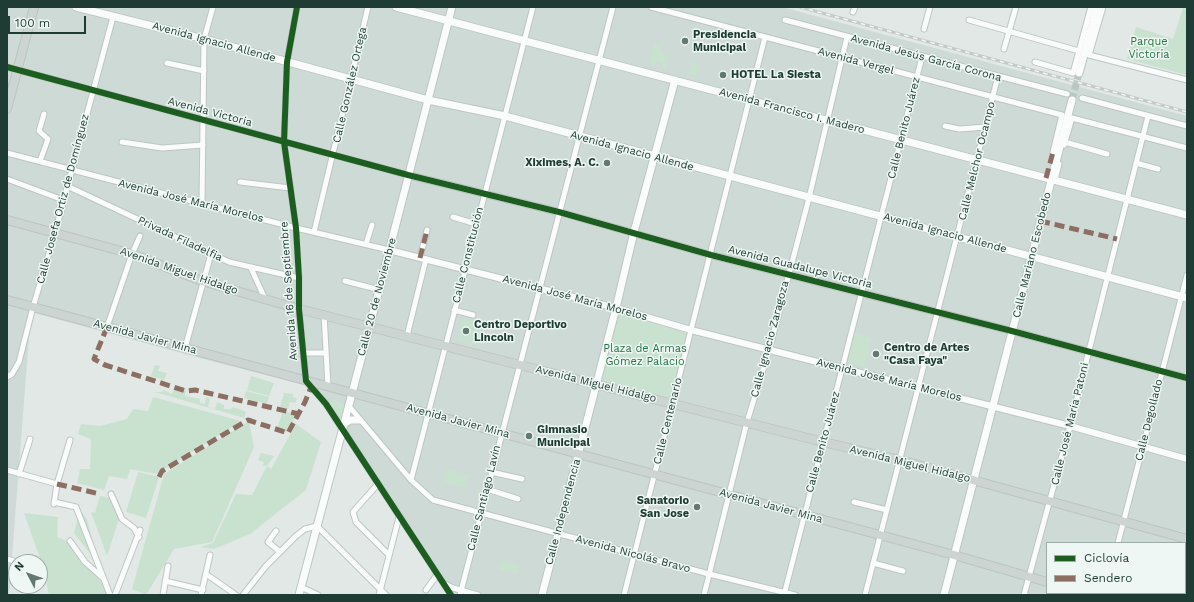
<!DOCTYPE html>
<meta charset="utf-8">
<style>
body{margin:0}
#map{position:relative;width:1194px;height:602px;overflow:hidden;background:#e1e8e5;font-family:"Work Sans",sans-serif}
canvas{display:block}
.frame{position:absolute;inset:0;border:8px solid #1e3c33;pointer-events:none}
.legend{position:absolute;left:1046px;top:542px;width:140px;height:52px;box-sizing:border-box;background:#eef7f3;border:1px solid #9baca6;margin:0;padding:5px 7px;list-style:none;font-size:12px;color:#1e3c33}
.legend li{display:flex;align-items:center;gap:8px;height:20px}
.legend b{width:20px;border:1px solid #9baca6}
.north{position:absolute;left:8px;top:554px;width:40px;height:40px;box-sizing:border-box;background:#eef7f3;border:1px solid #9baca6;border-radius:50%;rotate:311deg;font-size:11px;font-weight:700;line-height:16px;text-align:center;color:#1e3c33}
.north::after{content:'';display:block;margin:auto;width:14px;height:18px;background:#627871;clip-path:polygon(50% 0,100% 100%,50% 72%,0 100%)}
.scale{position:absolute;left:8px;top:16px;width:78px;height:18px;box-sizing:border-box;border:2px solid #1e3c33;border-top:0;padding-left:5px;font-size:12px;line-height:14px;white-space:nowrap;color:#1e3c33;-webkit-text-stroke:3px #eef7f3;paint-order:stroke}
</style>
<div id="map">
<canvas width="1194" height="602"></canvas>
<div class="frame"></div>
<ul class="legend">
<li><b style="height:5px;background:#1b5e20"></b>Ciclovía</li>
<li><b style="height:5px;background:#8d6e63"></b>Sendero</li>
</ul>
<div class="north">N</div>
<div class="scale">100 m</div>
</div>
<script>
const ctx = document.querySelector('canvas').getContext('2d');
ctx.lineJoin = 'round';
function fillPath(path, color) {
  ctx.fillStyle = color;
  ctx.fill(path, 'evenodd');
}
function toPath(rows) {
  const path = new Path2D();
  for (const r of rows) {
    path.moveTo(r[0], r[1]);
    for (let i = 2; i < r.length; i += 2) path.lineTo(r[i], r[i + 1]);
  }
  return path;
}
function strokePath(path, color, width, dash) {
  ctx.strokeStyle = color;
  ctx.lineWidth = width;
  ctx.lineCap = dash ? 'butt' : 'round';
  ctx.setLineDash(dash || []);
  ctx.stroke(path);
}
function drawText(font, color, halo, rows, align = 'center') {
  ctx.font = font + ' "Work Sans",sans-serif';
  ctx.lineWidth = 3;
  ctx.setLineDash([]);
  ctx.textBaseline = 'middle';
  ctx.strokeStyle = halo;
  ctx.fillStyle = color;
  for (const [text, x, y, turn = 0] of rows) {
    ctx.save();
    ctx.translate(x, y);
    ctx.rotate((+turn || 0) * Math.PI / 180);
    ctx.textAlign = isNaN(turn) ? turn : align;
    if (halo) ctx.strokeText(text, 0, 0);
    ctx.fillText(text, 0, 0);
    ctx.restore();
  }
}
fillPath(toPath([
 [7,7,782,7,1187,116,1187,595,452,595,328,403,314,387,211,361,31,312,9,595,7,595],
 [1047,543,1185,543,1185,593,1047,593]
]), '#cedad5');
fillPath(toPath([
 [1183,8,1187,9,1187,75,1127,59,1136,27,1173,39],
 [654,44,662,46,660,53,670,56,666,68,662,67,662,63,657,61,655,65,649,64],
 [692,62,700,64,696,76,689,74],
 [620,313,688,332,670,398,602,380],
 [462,319,484,324,478,345,457,340],
 [855,333,872,338,865,367,847,362],
 [155,365,160,366,158,371,167,373,164,380,151,376],
 [251,376,274,383,269,396,247,390],
 [175,387,186,390,185,396,200,399,200,403,205,404,206,397,210,398,208,407,215,409,217,402,224,405,224,409,231,409,232,407,239,409,246,412,244,418,155,392,162,392,163,390,172,394],
 [246,391,269,397,267,404,244,398],
 [284,393,293,394,293,397,297,399,295,403,290,402,288,409,280,407],
 [153,397,241,421,157,474,130,469,127,479,109,476,104,490,77,483,80,469,90,469,91,439,78,434,81,424,100,426,127,419,133,409,148,411],
 [331,400,334,400,346,404,343,419,340,417,331,405],
 [283,411,297,414,287,432,277,428],
 [249,421,254,447,212,542,174,549,146,595,132,589,164,474],
 [296,424,321,442,306,490,250,534,214,549,201,547,213,543,236,494,252,495,267,466,263,466,264,462,258,460,261,453,274,456,267,466,271,469],
 [447,470,469,475,466,488,443,483],
 [138,472,159,477,146,518,126,512],
 [100,496,117,499,120,516,107,556,91,512,95,513],
 [80,510,87,519,99,565,74,533],
 [24,513,58,517,57,537,69,542,111,595,49,595,42,564],
 [501,560,520,565,518,574,498,569]
]), '#c9e2d0');
strokePath(toPath([
 [1072,100,1079,73]
]), '#bac6c1', 7, [7, 3.5]);
const minor = toPath([
 [297,7,287,62,284,142,296,228,299,278,299,309,306,381,326,404,451,595],
 [651,7,1062,115,1053,152],
 [1103,7,1089,55,1187,80],
 [853,12,855,7],
 [785,20,1067,94],
 [969,20,1079,51],
 [924,29,930,7],
 [1004,49,1016,7],
 [1035,62,1073,73,1091,7],
 [167,63,204,71],
 [7,67,408,175],
 [1082,98,1187,126],
 [945,126,959,129,986,127],
 [122,142,162,148,203,145],
 [1065,142,1107,154],
 [1064,145,1072,118,1187,148],
 [7,153,296,228,389,250],
 [40,161,48,139,39,131,44,114],
 [1136,163,1158,169],
 [7,179,63,200],
 [1055,180,1059,164],
 [240,182,290,188],
 [67,186,229,262,299,278],
 [202,204,204,39,213,7],
 [453,217,476,224],
 [314,232,368,7],
 [366,244,372,225],
 [420,258,427,230],
 [251,268,265,299],
 [345,281,380,290],
 [454,310,473,315],
 [324,314,328,386],
 [107,327,132,254,140,236],
 [407,336,426,259],
 [185,348,211,254],
 [303,353,325,353],
 [7,377,12,374,19,362,33,307,55,233,113,17],
 [348,405,411,480,433,500,709,574,795,595],
 [7,470,57,484],
 [491,472,522,479],
 [19,474,30,439],
 [411,480,533,7],
 [378,484,353,512,356,522,389,555],
 [487,489,518,499],
 [111,494,122,519,134,528,139,537],
 [54,502,76,507,110,595],
 [854,502,887,510],
 [54,504,57,484,70,440],
 [276,531,268,542,280,552],
 [70,541,85,562,103,578],
 [1118,543,1187,275],
 [7,559,17,562],
 [873,563,903,571],
 [206,574,236,595],
 [165,581,203,590],
 [445,584,453,588,478,595],
 [301,587,318,595],
 [426,590,437,575],
 [115,595,140,530],
 [163,595,168,566],
 [201,595,210,555],
 [243,595,266,566,296,536,305,529,317,526,386,595],
 [379,595,399,517],
 [460,595,613,7],
 [624,595,765,37],
 [704,595,747,422,769,350,809,198,847,37],
 [784,595,922,57],
 [865,595,998,76],
 [1024,595,1070,426,1148,116],
 [1104,595,1105,593],
 [1186,595,1187,590]
]);
const tertiary = toPath([
 [408,175,559,212,711,255,1012,331,1187,378],
 [389,250,616,308,691,330,1070,426,1187,459]
]);
const secondary = toPath([
 [76,7,204,39,428,100,505,116,1187,298],
 [396,7,1187,215],
 [1079,73,1097,7],
 [343,425,350,420,359,420],
 [299,595,370,325,452,7],
 [542,595,616,308,634,232,675,80],
 [944,595,1072,100]
]);
const primary = toPath([
 [7,109,34,7],
 [7,220,132,254,202,281,299,309,823,442,900,460,1187,539],
 [7,300,954,555,1047,582],
 [1088,593,1095,595]
]);
strokePath(minor, '#bec5c2', 7);
strokePath(tertiary, '#bec5c2', 8);
strokePath(secondary, '#bdc6c2', 9);
strokePath(primary, '#bbc5c1', 10);
strokePath(minor, '#fafcfb', 5);
strokePath(tertiary, '#fafcfb', 6);
strokePath(secondary, '#fafcfb', 7);
strokePath(primary, '#ccd5d2', 8);
const rail = toPath([
 [800,7,1187,112]
]);
strokePath(rail, '#c5cac8', 3);
strokePath(rail, '#eef7f3', 1.5, [4.5]);
strokePath(toPath([
 [1046,178,1053,152],
 [1040,221,1117,239],
 [420,258,427,230],
 [107,327,94,359,105,365,186,391,195,390,299,414],
 [159,477,162,471,248,420,288,433,305,402,311,387],
 [57,484,100,494]
]), '#8d6e63', 5, [10, 5]);
strokePath(toPath([
 [297,7,287,62,284,142,296,228,299,278,299,309,306,381,326,404,451,595],
 [7,67,408,175,559,212,711,255,1012,331,1187,378]
]), '#1b5e20', 6);
for (const [x, y, r, color] of [
 [685,41,4,"#627871"],
 [723,75,4,"#627871"],
 [607,163,4,"#627871"],
 [466,331,4,"#627871"],
 [876,354,4,"#627871"],
 [529,436,4,"#627871"],
 [697,507,4,"#627871"]
]) {
  const dot = new Path2D();
  dot.arc(x, y, r, 0, 2 * Math.PI);
  ctx.fillStyle = color;
  ctx.fill(dot);
  strokePath(dot, '#eef7f3', 1.5);
}
drawText('bold 11px', '#1e3c33', '#eef7f3', [
 ["Presidencia",693,35],
 ["Municipal",693,48],
 ["HOTEL La Siesta",731,75],
 ["Xiximes, A. C.",599,163,"right"],
 ["Centro Deportivo",474,325],
 ["Lincoln",474,338],
 ["Centro de Artes",884,348],
 ["\"Casa Faya\"",884,361],
 ["Gimnasio",537,430],
 ["Municipal",537,443],
 ["Sanatorio",689,501,"right"],
 ["San Jose",689,514,"right"]
], 'left');
drawText('11px', '#1e3c33', '#eef7f3', [
 ["Avenida Ignacio Allende",214,42,15],
 ["Avenida Jesús García Corona",926,58,15],
 ["Avenida Vergel",856,61,15],
 ["Calle González Ortega",350,85,-77],
 ["Avenida Francisco I. Madero",792,111,15],
 ["Avenida Victoria",210,112,15],
 ["Calle Benito Juárez",904,128,-76],
 ["Avenida Ignacio Allende",632,151,15],
 ["Calle Melchor Ocampo",977,161,-76],
 ["Calle Josefa Ortiz de Domínguez",63,199,-75],
 ["Avenida José María Morelos",191,201,14],
 ["Avenida Ignacio Allende",945,233,15],
 ["Privada Filadelfia",180,239,25],
 ["Calle Constitución",468,255,-76],
 ["Calle Mariano Escobedo",1032,255,-76],
 ["Avenida Guadalupe Victoria",800,267,14],
 ["Avenida Miguel Hidalgo",179,271,19],
 ["Avenida 16 de Septiembre",289,291,-94],
 ["Calle 20 de Noviembre",377,297,-75],
 ["Avenida José María Morelos",575,298,15],
 ["Avenida Javier Mina",145,337,15],
 ["Calle Ignacio Zaragoza",770,339,-75],
 ["Avenida José María Morelos",889,380,14],
 ["Avenida Miguel Hidalgo",596,384,14],
 ["Calle Degollado",1149,420,-76],
 ["Avenida Javier Mina",458,421,15],
 ["Calle Centenario",668,421,-76],
 ["Calle José María Patoni",1070,424,-76],
 ["Calle Benito Juárez",823,442,-75],
 ["Avenida Miguel Hidalgo",910,464,14],
 ["Calle Santiago Lavín",484,498,-76],
 ["Avenida Javier Mina",771,506,15],
 ["Calle Independencia",563,512,-75],
 ["Avenida Nicolás Bravo",633,554,15]
]);
drawText('11px', '#267542', '#eef7f3', [
 ["Parque",1149,42],
 ["Victoria",1149,55],
 ["Plaza de Armas",645,349],
 ["Gómez Palacio",645,362]
]);
</script>
